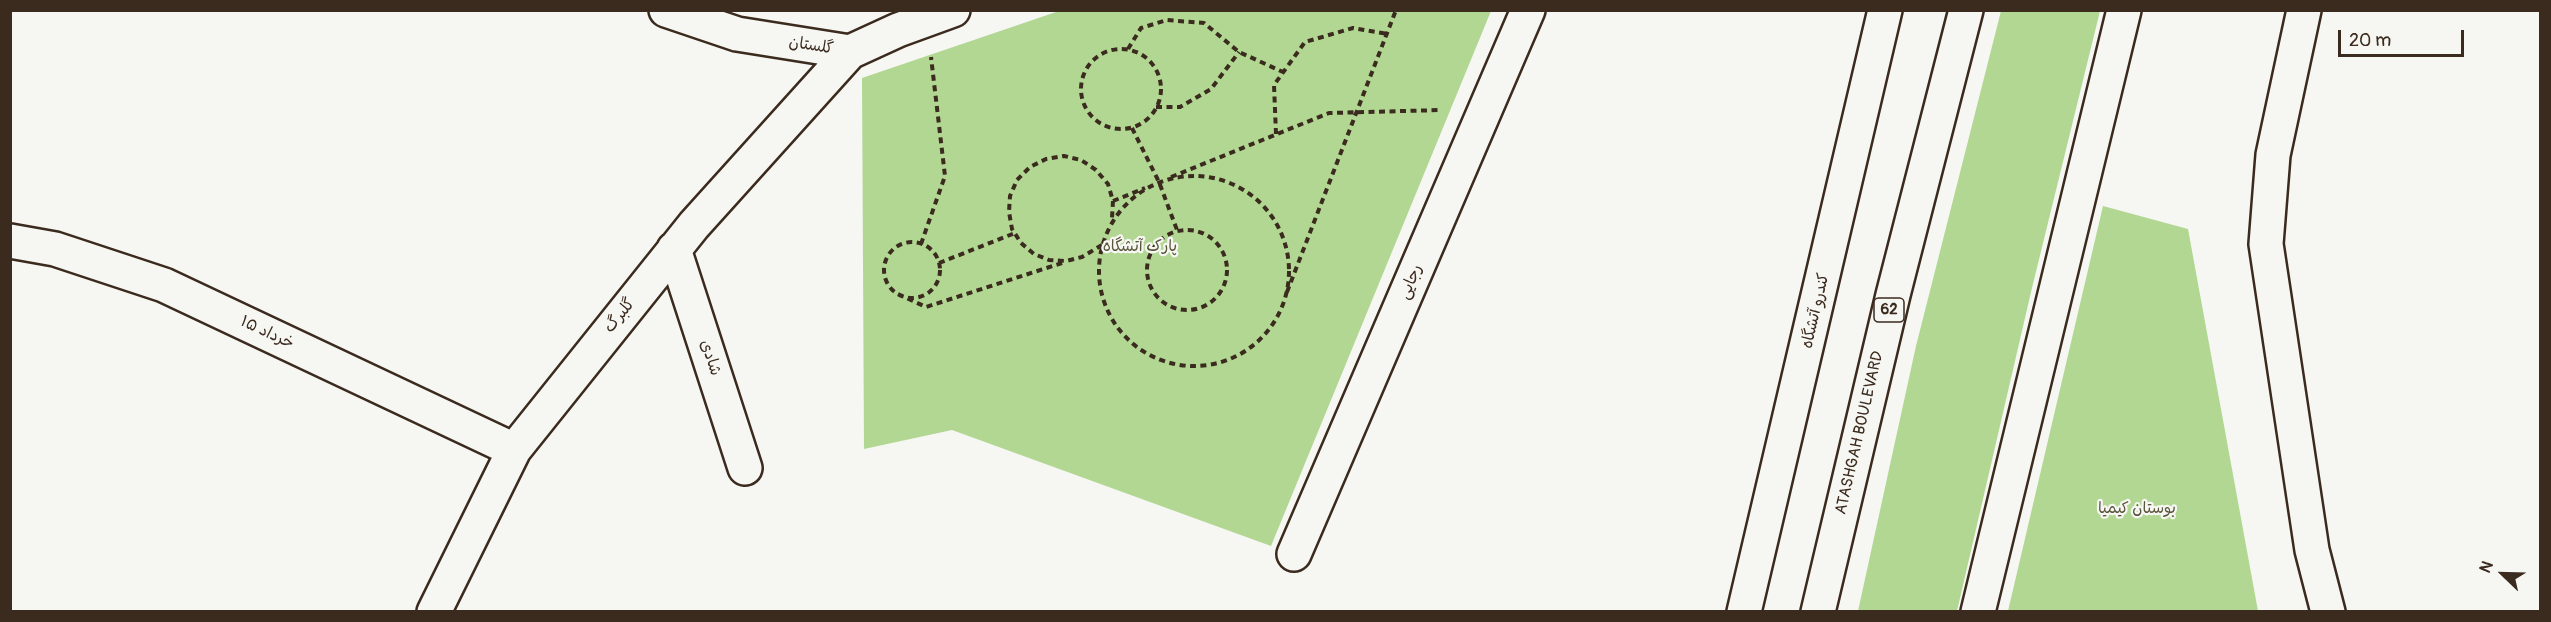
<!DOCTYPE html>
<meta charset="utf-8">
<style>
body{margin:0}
#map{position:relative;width:2551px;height:622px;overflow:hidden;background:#f6f6f2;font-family:Pangolin,sans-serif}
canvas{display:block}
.frame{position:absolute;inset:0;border:12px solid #3b2a1e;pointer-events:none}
.north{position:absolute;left:2473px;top:544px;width:60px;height:60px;-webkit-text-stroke:4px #f6f6f2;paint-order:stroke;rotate:293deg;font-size:16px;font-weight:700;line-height:24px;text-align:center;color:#3b2a1e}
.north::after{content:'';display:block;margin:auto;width:21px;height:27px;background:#3b2a1e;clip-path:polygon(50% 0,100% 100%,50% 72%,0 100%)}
.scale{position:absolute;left:2338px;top:30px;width:126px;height:27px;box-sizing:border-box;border:3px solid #3b2a1e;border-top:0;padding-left:8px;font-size:18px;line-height:21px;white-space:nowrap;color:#3b2a1e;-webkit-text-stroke:4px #f6f6f2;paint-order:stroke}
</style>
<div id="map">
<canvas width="2551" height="622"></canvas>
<div class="frame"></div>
<div class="north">N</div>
<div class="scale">20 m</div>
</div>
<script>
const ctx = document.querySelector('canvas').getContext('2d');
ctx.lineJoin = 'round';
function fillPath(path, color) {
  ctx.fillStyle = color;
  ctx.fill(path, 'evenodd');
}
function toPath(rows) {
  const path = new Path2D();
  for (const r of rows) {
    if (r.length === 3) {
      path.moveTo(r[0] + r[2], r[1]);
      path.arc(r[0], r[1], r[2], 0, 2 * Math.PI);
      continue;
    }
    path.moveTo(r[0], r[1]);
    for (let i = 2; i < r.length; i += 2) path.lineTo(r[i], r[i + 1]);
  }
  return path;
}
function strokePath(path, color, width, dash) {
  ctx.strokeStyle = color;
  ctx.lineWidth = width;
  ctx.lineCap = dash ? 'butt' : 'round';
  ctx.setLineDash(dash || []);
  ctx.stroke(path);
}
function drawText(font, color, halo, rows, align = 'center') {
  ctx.font = font + ' Pangolin,"Playpen Sans Arabic",sans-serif';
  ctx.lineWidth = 4.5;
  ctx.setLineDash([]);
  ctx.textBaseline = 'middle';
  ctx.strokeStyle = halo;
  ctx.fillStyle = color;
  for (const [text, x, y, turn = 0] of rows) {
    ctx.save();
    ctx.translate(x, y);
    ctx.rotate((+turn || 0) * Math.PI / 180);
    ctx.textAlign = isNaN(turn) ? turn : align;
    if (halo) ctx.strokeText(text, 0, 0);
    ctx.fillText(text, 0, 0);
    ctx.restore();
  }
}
fillPath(toPath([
 [1062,10,1491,11,1271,546,952,430,864,449,862,78],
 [2001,11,2100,11,2031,292,1957,611,1858,611,1916,346],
 [2103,206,2188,229,2258,611,2008,611]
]), '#b1d793');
const minor = toPath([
 [666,10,737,34,850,52,898,30,953,10],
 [2304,10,2273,155,2266,244,2312,550,2328,612],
 [10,241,55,249,164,285,514,450],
 [674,249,745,468],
 [1294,554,1528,10],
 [434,612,514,450,694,225,850,52]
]);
const major = toPath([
 [1744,612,1885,10],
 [1818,612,1893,295,1966,10],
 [1978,612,2124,10]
]);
strokePath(minor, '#3b2a1e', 38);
strokePath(major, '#3b2a1e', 38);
strokePath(toPath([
 [1128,49,1141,28,1167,20,1204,23,1239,52,1283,72],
 [1121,89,40],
 [1156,107,1180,107,1211,89,1239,52],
 [1132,128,1159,182,1177,230],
 [1276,134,1274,85,1305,42,1353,28,1388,34],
 [1194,271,95],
 [1171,177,1329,113,1442,110],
 [1113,201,1145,188],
 [1187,270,40],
 [912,270,28],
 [921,244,945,176,931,57],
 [1102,245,1082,257,1066,261,1049,260,1034,254,1021,243,1012,229,1009,212,1010,196,1017,180,1030,167,1046,159,1064,156,1081,160,1096,170,1108,184,1113,201,1112,218],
 [939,263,1015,233],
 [1287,292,1396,10],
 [898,294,926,307,1062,263]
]), '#3b2a1e', 4, [6, 4.5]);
strokePath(minor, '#f6f6f2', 33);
strokePath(major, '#f6f6f2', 33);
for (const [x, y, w] of [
 [1889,310,30]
]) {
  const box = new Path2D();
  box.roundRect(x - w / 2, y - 12, w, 24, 4.5);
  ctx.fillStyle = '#f6f6f2';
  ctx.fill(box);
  strokePath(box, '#3b2a1e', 1.5);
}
drawText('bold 15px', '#3b2a1e', null, [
 ["62",1889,310]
]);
drawText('16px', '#3b2a1e', '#f6f6f2', [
 ["گلستان",811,46,9],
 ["رجایی",1411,282,-67],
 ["کندرو آتشگاه",1816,311,-77],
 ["گلبرگ",620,316,-51],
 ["۱۵ خرداد",267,333,25],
 ["شادی",710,358,72],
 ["ATASHGAH BOULEVARD",1860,433,-77]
]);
drawText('16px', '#58553b', '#f6f6f2', [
 ["پارک آتشگاه",1140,247],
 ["بوستان کیمیا",2137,509]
]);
</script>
